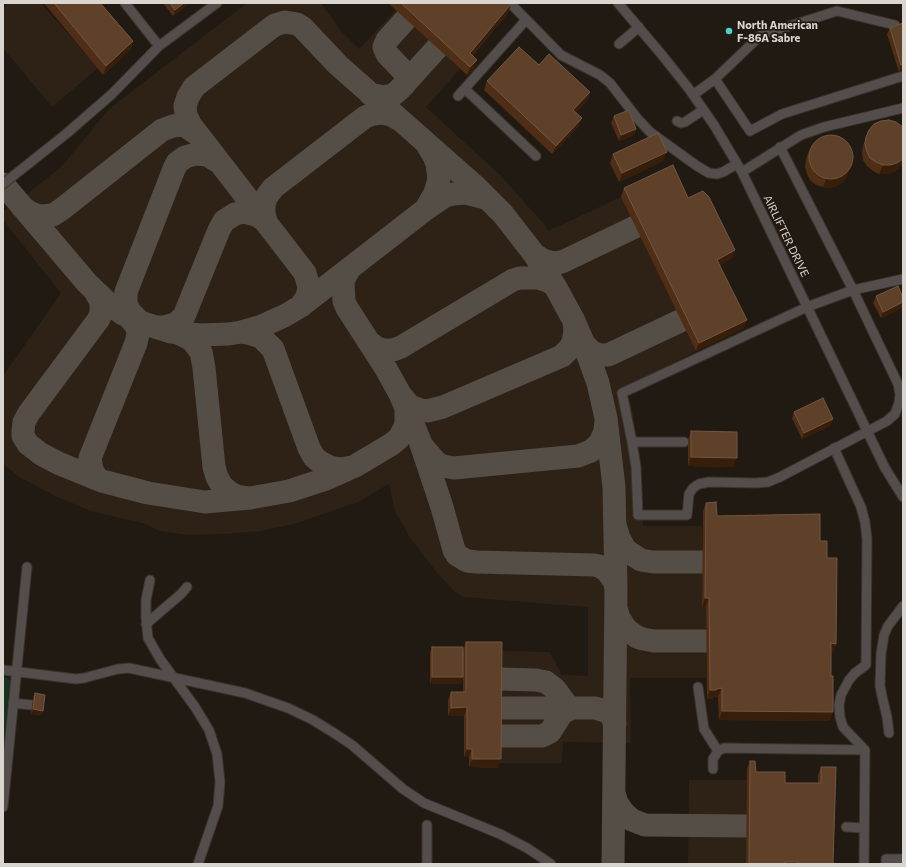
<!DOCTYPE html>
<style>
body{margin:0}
#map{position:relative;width:906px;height:867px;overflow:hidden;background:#211a12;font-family:Commissioner,sans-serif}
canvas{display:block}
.frame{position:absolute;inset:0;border:4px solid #dad5cf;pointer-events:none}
</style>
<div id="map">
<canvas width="906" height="867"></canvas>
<div class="frame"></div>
</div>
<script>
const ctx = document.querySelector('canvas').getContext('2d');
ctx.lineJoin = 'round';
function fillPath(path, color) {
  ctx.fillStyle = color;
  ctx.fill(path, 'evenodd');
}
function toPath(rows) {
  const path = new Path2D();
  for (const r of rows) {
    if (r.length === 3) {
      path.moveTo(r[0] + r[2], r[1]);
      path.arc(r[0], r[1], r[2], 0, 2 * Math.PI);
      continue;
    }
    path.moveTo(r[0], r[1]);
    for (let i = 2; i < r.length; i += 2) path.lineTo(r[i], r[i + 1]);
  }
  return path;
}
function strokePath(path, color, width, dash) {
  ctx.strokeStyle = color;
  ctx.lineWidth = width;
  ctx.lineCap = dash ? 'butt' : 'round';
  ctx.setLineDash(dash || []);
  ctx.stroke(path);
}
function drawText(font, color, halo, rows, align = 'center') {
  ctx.font = font + ' Commissioner,sans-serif';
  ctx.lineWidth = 3.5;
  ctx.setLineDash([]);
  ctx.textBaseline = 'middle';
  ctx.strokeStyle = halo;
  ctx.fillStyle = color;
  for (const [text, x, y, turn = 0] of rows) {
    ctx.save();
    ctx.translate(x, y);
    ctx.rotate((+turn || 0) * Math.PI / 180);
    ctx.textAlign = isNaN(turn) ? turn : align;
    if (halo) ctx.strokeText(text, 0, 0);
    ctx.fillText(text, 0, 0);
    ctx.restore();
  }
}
fillPath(toPath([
 [8,3,41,3,98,68,52,107,3,48,3,8],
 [247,3,321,3,341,31,359,49,396,10,460,69,426,107,500,175,545,225,548,231,621,197,696,351,624,388,631,404,636,435,640,469,643,526,702,526,702,606,706,607,706,678,630,678,631,743,563,742,562,763,498,763,499,651,550,652,562,675,588,676,588,607,463,597,455,592,438,574,410,538,395,511,389,484,358,502,294,524,261,531,224,534,189,535,159,531,146,524,91,511,55,496,21,478,3,464,3,376,61,293,3,220,3,211,31,191,61,167,109,109],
 [689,780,747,780,746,864,688,864]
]), '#2d2215');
fillPath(toPath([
 [3,677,8,678,10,681,3,753]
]), '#163320');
strokePath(toPath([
 [404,85,407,78,406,74,387,54,384,47,387,40,406,19],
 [370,94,383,97,393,95,399,90,437,48],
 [3,184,87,283,107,302,123,314,143,323,171,332,200,335,229,334,241,332,262,326,286,315,301,306,426,209,445,196,453,194,466,193,482,197,489,200],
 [22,207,31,213,36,215,42,216,53,215,62,209,162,130,173,126,180,125,187,127,197,134],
 [426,209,435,193,439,179,437,164,434,156,428,146],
 [267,224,264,214,264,204,267,196,273,188,365,117,373,114,382,113,391,115,400,120],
 [534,254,543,260,549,262,558,263,564,261,635,227],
 [350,268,345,277,343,282,344,301,347,308,385,367,400,394,420,441,442,507,454,550,457,555,467,561,477,562,594,565,599,566,607,571,614,581,616,588],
 [96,293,101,302,101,314,98,320,29,413,24,422,23,431,23,436,28,444,41,454,58,463,102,481,148,493,205,502,250,498,289,491,326,479,355,466,392,444,399,438,405,427,406,422,406,411],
 [301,306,307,297,309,287,305,273,190,124,186,115,185,106,188,97,194,87,272,27,275,25,285,22,297,24,302,27,338,65,474,185,503,214,534,254,555,286,573,319,584,344,598,383,606,418,614,487,616,588,613,864],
 [139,321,130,312,126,303,126,292,174,169,177,163,185,157,196,154,207,155,220,163],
 [155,327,164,327,172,325,177,323,184,316,219,230,224,221,235,214,244,212,256,215,264,220],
 [241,332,248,333,261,337,273,349,309,448,314,457,320,462,330,467,339,469,352,467],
 [180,334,192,340,201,352,204,368,214,467,217,477,222,486,229,492,236,496,248,498],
 [368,341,377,348,384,350,393,350,401,347,513,280,520,278,539,278,548,281,555,286],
 [584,344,592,352,600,355,608,355,680,321],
 [400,394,410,406,421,410,427,411,443,407,562,356,570,348,573,342,575,330,574,322],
 [423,447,437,463,443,466,454,468,578,456,591,451,600,443,605,431,606,420],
 [102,481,97,478,92,470,90,458,136,343,138,334,137,327,129,317],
 [616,528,619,538,625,549,630,553,641,560,653,562,703,562],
 [616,608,619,618,626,629,637,637,643,639,654,641,706,641],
 [499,679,536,680,546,682,555,689,566,704,572,708],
 [499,708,595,708,605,711,610,714,615,723],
 [498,736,542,736,550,732,562,713,572,708],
 [614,793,617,803,624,813,632,820,645,825,747,826]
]), '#554e47', 23);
const minor = toPath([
 [510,3,561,55,600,75,610,83,637,118,650,132,697,166,709,173,717,174,723,172,737,164],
 [618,3,662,55,689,89,714,125,742,172,869,435,885,468,903,497],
 [619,44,639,27],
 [159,46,217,3],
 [715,79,761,35,837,11,895,25],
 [465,89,536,156],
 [693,95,715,79,750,131,782,114,903,76],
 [458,96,526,20],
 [677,121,681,123,685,122,703,110],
 [742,172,801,135,824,127,903,108],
 [3,184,66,134,112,94,159,46,125,3],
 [632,442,622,393,807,307,853,290,903,279],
 [684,442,632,442,636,467,638,515,687,515,689,494,693,488,699,484,709,482,756,483,768,482,780,477,887,421,895,414,899,403,900,394,898,384,853,290,780,147],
 [834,448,861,507,865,522,867,539,866,665,855,673,849,680,841,695,839,705,840,717,843,727,865,750,864,864],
 [150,580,146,600,146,618,148,638,160,659,195,707,209,730,217,754,220,782,218,806,198,864],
 [146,624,181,594,187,587],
 [3,670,76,679,84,678,118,669,129,668,245,693,265,700,288,708,313,720,334,733,352,745,403,789,424,803,500,834,527,848,551,864],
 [698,687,704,729,718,751],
 [13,703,31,705],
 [889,733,887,717,882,696,880,686,881,654,884,635,888,626,903,606],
 [713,769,713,759,718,751,724,748,865,750],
 [3,807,27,567],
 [427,825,427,864],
 [846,827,864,828],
 [886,864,886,859,903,859]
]);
strokePath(minor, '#3b342c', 11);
strokePath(minor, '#534d4c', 9);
fillPath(toPath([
 [44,3,106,3,103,6,133,41,130,50,103,75],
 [163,3,190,3,173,16],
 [388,3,510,3,511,4,508,13,473,55,474,69,467,75],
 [903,23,903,70,899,72,887,34,890,28],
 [539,65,590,92,587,101,576,112,582,118,578,127,552,154,484,90,487,81],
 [614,116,636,129,634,135,619,141,611,123],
 [866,137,899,168,893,172,887,174,879,174,873,171,867,166,863,160,862,153,863,146],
 [809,151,847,176,843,182,837,186,830,188,823,187,816,185,810,180,807,174,805,167,806,159],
 [613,154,663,161,619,182,610,163],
 [624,188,688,198,735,250,732,258,720,265,744,328,696,351,621,197],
 [876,296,902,308,881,318,873,303],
 [794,412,833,419,830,426,802,439,792,418],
 [691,431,733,467,688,466,688,440],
 [706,503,717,516,820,541,827,558,836,644,833,652,831,652,830,721,719,720,718,697,713,697,713,699,707,699,706,607,702,607,703,511],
 [466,642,498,768,469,767,469,757,464,757,464,716,448,716,448,700,451,692,463,692,463,677,461,684,430,684,430,653,432,647,463,650],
 [35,693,43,711,42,715,31,714,33,698],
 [750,761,756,772,785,783,818,783,818,775,821,767,833,864,746,864,747,769]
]), '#502e15');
fillPath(toPath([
 [100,3,106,3,97,11],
 [184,3,190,3,173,16,175,10],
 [511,4,508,13,467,61,470,53],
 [133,41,130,50,103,75,106,66],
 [477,60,474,69,467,75,470,67],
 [903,64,903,70,899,72,901,65],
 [590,92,587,101,570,119,573,110],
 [582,118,578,127,552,154,556,146],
 [636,129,634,135,619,141,621,135],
 [667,152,663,161,619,182,622,173],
 [903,159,903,164,899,168,893,172,887,174,879,174,883,165],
 [850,168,847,176,843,182,837,186,830,188,823,187,826,179],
 [735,250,732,258,714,268,717,260],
 [903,302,902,308,881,318,883,312],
 [747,320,744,328,696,351,699,343],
 [833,419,830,426,802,439,804,433],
 [691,457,737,458,733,467,688,466],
 [705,598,709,598,706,607,702,607],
 [831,643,836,644,833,652,828,652],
 [432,677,463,677,461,684,430,684],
 [722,688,718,697,713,697,713,699,707,699,710,690],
 [467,707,464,716,448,716,451,708],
 [33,709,43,711,42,715,31,714],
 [722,711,833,712,830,721,719,720],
 [467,749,472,749,469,757,464,757],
 [472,759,501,759,498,768,469,767],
 [785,862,798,862,798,864,784,864]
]), '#371e0b');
const building = toPath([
 [54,3,100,3,133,41,106,66,54,3],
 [170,3,184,3,175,10,170,3],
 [401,3,510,3,511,4,470,53,477,60,470,67,401,3],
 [903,23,903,64,901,65,890,28,903,23],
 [519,47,539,65,549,54,590,92,573,110,582,118,556,146,487,81,519,47],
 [629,110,636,129,621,135,614,116,629,110],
 [889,120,896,122,903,127,903,159,897,163,890,165,883,165,876,162,870,158,867,152,865,144,866,137,869,130,874,124,881,121,889,120],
 [658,133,667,152,622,173,613,154,658,133],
 [831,157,22],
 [673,165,688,198,703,191,709,197,735,250,717,260,747,320,699,343,624,188,673,165],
 [898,286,903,298,903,302,883,312,876,296,898,286],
 [823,398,833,419,804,433,794,412,823,398],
 [691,431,737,432,737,458,691,457,691,431],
 [716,502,717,516,820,514,820,541,827,541,827,558,837,558,836,644,831,643,831,676,833,676,833,712,722,711,722,688,716,689,716,690,710,690,709,598,705,598,706,503,716,502],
 [466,642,502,642,501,759,472,759,472,749,467,749,467,707,451,708,451,692,466,692,466,642],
 [432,647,463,647,463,677,432,677,432,647],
 [35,693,45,695,43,711,33,709,35,693],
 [750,761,755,761,756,772,785,772,785,783,821,783,821,767,836,767,833,864,798,864,798,862,785,862,785,864,749,864,750,761]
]);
fillPath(building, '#5f4029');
strokePath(building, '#725743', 1);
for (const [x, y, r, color] of [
 [729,31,4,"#52cdce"]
]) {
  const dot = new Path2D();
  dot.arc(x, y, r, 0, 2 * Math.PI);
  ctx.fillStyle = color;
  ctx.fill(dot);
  strokePath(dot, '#211a12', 1.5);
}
drawText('bold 11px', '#dad5cf', '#211a12', [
 ["North American",737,25],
 ["F-86A Sabre",737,38]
], 'left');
drawText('11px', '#dad5cf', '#211a12', [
 ["AIRLIFTER DRIVE",786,236,64]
]);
</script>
